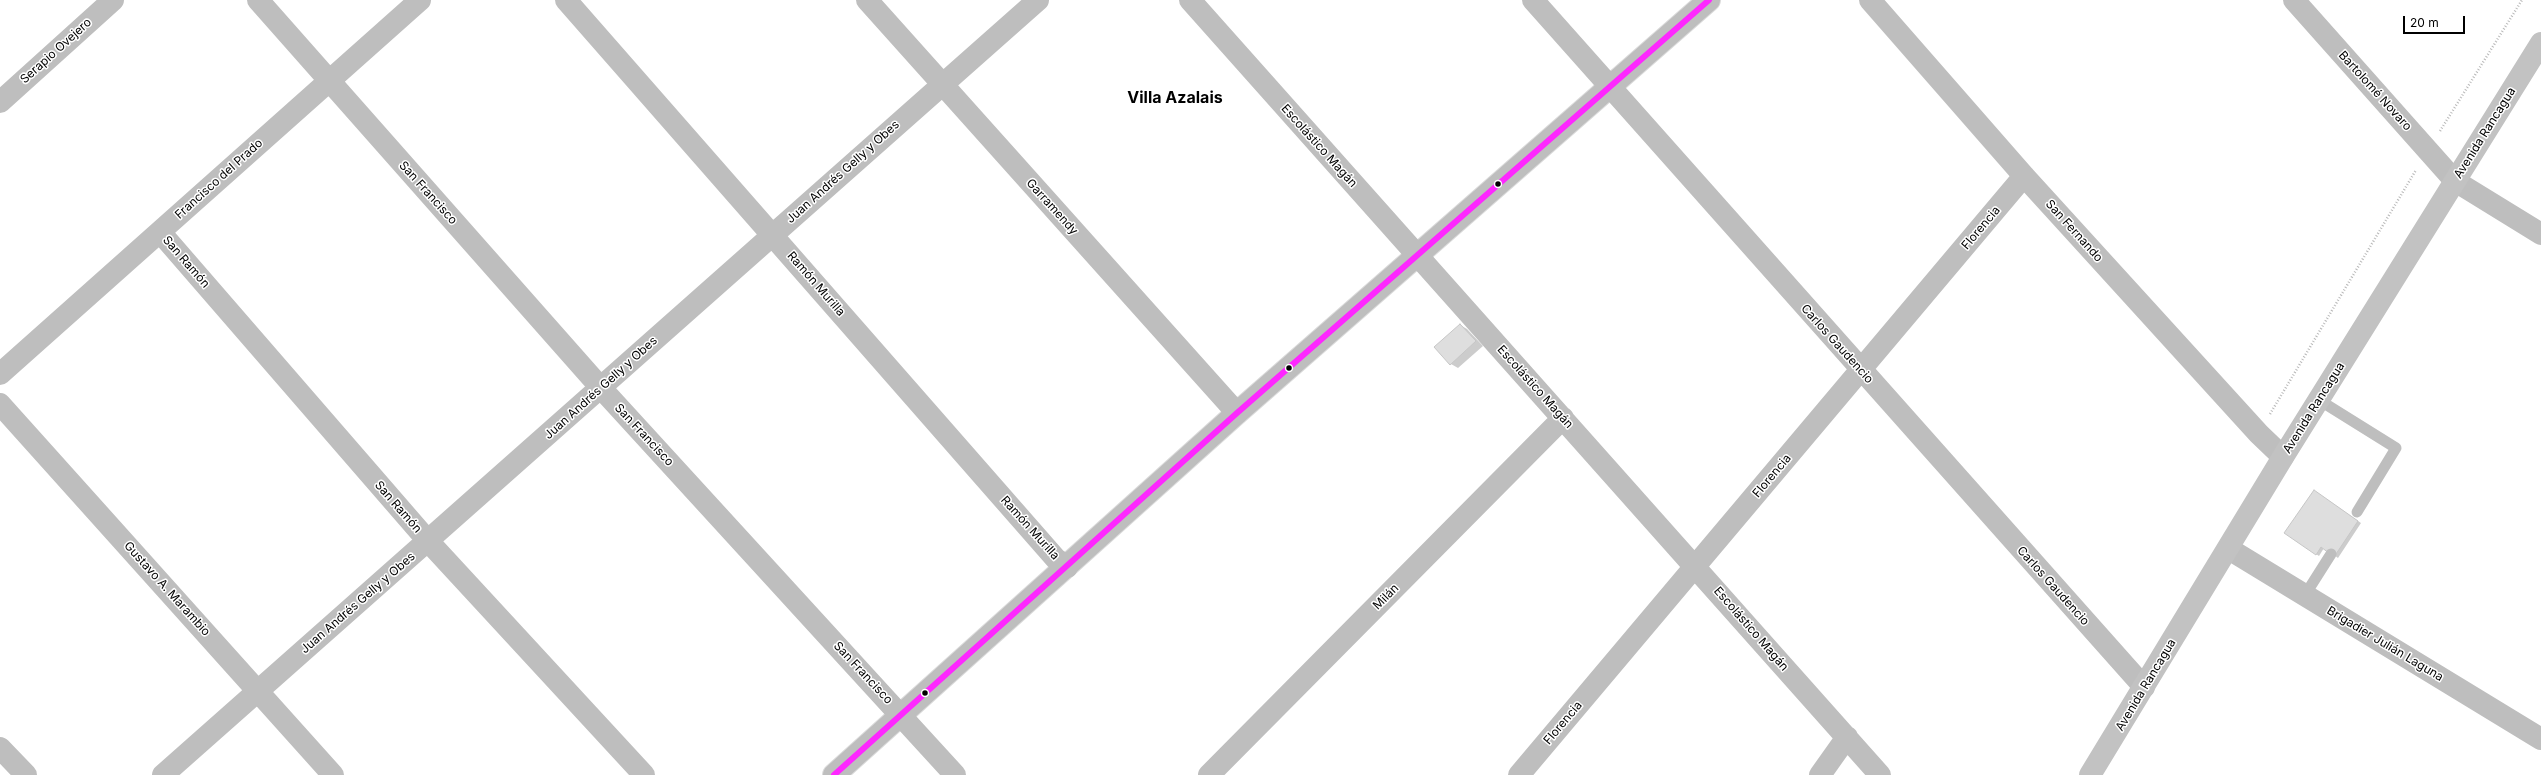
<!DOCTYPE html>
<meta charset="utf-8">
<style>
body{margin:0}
#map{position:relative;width:2541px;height:775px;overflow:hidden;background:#fff;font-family:Inter,sans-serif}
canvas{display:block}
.scale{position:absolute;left:2403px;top:16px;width:62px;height:18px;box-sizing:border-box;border:2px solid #000;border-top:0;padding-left:5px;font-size:12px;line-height:14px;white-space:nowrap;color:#000;-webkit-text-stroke:3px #fff;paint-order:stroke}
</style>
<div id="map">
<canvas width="2541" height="775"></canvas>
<div class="scale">20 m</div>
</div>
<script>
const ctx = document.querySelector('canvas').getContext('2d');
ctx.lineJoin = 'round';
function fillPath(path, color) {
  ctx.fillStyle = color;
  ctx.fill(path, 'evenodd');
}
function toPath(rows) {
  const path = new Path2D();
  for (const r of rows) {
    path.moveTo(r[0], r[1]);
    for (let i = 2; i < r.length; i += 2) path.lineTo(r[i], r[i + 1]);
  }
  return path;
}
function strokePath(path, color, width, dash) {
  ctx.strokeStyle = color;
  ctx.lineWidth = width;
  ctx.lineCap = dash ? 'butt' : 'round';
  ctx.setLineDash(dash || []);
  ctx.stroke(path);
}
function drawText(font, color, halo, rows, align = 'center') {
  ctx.font = font + ' Inter,sans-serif';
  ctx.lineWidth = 3;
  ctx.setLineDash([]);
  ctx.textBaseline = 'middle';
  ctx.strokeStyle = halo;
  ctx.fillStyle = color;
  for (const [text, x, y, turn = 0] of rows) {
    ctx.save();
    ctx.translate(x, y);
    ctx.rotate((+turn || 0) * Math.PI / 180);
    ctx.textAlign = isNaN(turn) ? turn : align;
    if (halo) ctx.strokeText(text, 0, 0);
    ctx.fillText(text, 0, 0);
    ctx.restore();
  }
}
fillPath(toPath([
 [1460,325,1467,329,1483,346,1458,368,1451,364],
 [2317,493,2361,523,2338,558,2324,548,2319,556,2316,554]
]), '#0003');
const building = toPath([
 [1460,324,1476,341,1450,365,1434,347,1460,324],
 [2314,490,2358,521,2334,557,2321,547,2316,555,2284,533,2314,490]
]);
fillPath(building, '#dedede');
strokePath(building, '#c6c6c6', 1);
const primary = toPath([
 [834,775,1237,413,1709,0]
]);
strokePath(primary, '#dbdbdb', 24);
strokePath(toPath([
 [2440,131,2522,0],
 [2270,414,2416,170]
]), '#b9b9b9', 2.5, [1, 2]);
strokePath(toPath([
 [2319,400,2396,448,2357,512],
 [2305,595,2331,554]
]), '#bebebe', 11);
strokePath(toPath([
 [258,0,601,388,955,775],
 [566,0,1056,559,1067,567],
 [867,0,1237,413],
 [1190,0,1880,775],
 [1533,0,2144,687],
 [1870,0,2024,176,2259,434,2283,457],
 [2294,0,2455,181,2541,234],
 [0,102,113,0],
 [160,232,428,541,644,775],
 [0,374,420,0],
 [0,404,333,775],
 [2229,549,2541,739],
 [0,748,26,775],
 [163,775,1038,0],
 [1209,775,1563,418],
 [1519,775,2024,176],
 [1820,775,1847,737]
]), '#bebebe', 22);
strokePath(toPath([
 [2090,775,2283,457,2541,43]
]), '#c2c2c2', 22);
strokePath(primary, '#bebebe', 22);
strokePath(toPath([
 [834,775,1237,413,1709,0]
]), '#fe27ff', 6);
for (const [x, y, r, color] of [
 [1498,184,3.5,"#000"],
 [1289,368,3.5,"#000"],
 [925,693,3.5,"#000"]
]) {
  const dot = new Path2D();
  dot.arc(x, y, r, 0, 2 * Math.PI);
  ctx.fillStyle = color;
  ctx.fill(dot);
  strokePath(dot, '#fff', 1.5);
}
drawText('12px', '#000', '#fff', [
 ["Serapio Ovejero",56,51,-42],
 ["Bartolomé Novaro",2375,91,48],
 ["Avenida Rancagua",2485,133,-58],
 ["Escolástico Magán",1319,146,48],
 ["Juan Andrés Gelly y Obes",843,172,-42],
 ["Francisco del Prado",219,179,-42],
 ["San Francisco",428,193,48],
 ["Garramendy",1052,207,48],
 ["Florencia",1981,228,-50],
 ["San Fernando",2074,231,48],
 ["San Ramón",186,262,49],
 ["Ramón Murilla",816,284,49],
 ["Carlos Gaudencio",1837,344,48],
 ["Escolástico Magán",1535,387,48],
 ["Juan Andrés Gelly y Obes",601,388,-42],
 ["Avenida Rancagua",2314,408,-58],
 ["San Francisco",644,435,47],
 ["Florencia",1772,476,-50],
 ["San Ramón",398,507,49],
 ["Ramón Murilla",1030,528,48],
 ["Carlos Gaudencio",2053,586,48],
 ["Gustavo A. Marambio",167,589,48],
 ["Milán",1386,597,-45],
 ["Juan Andrés Gelly y Obes",358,603,-41],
 ["Escolástico Magán",1751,629,49],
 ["Brigadier Julián Laguna",2385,644,31],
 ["San Francisco",863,673,47],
 ["Avenida Rancagua",2146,685,-59],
 ["Florencia",1563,723,-50]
]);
drawText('bold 16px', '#000', '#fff', [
 ["Villa Azalais",1175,98]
]);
</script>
